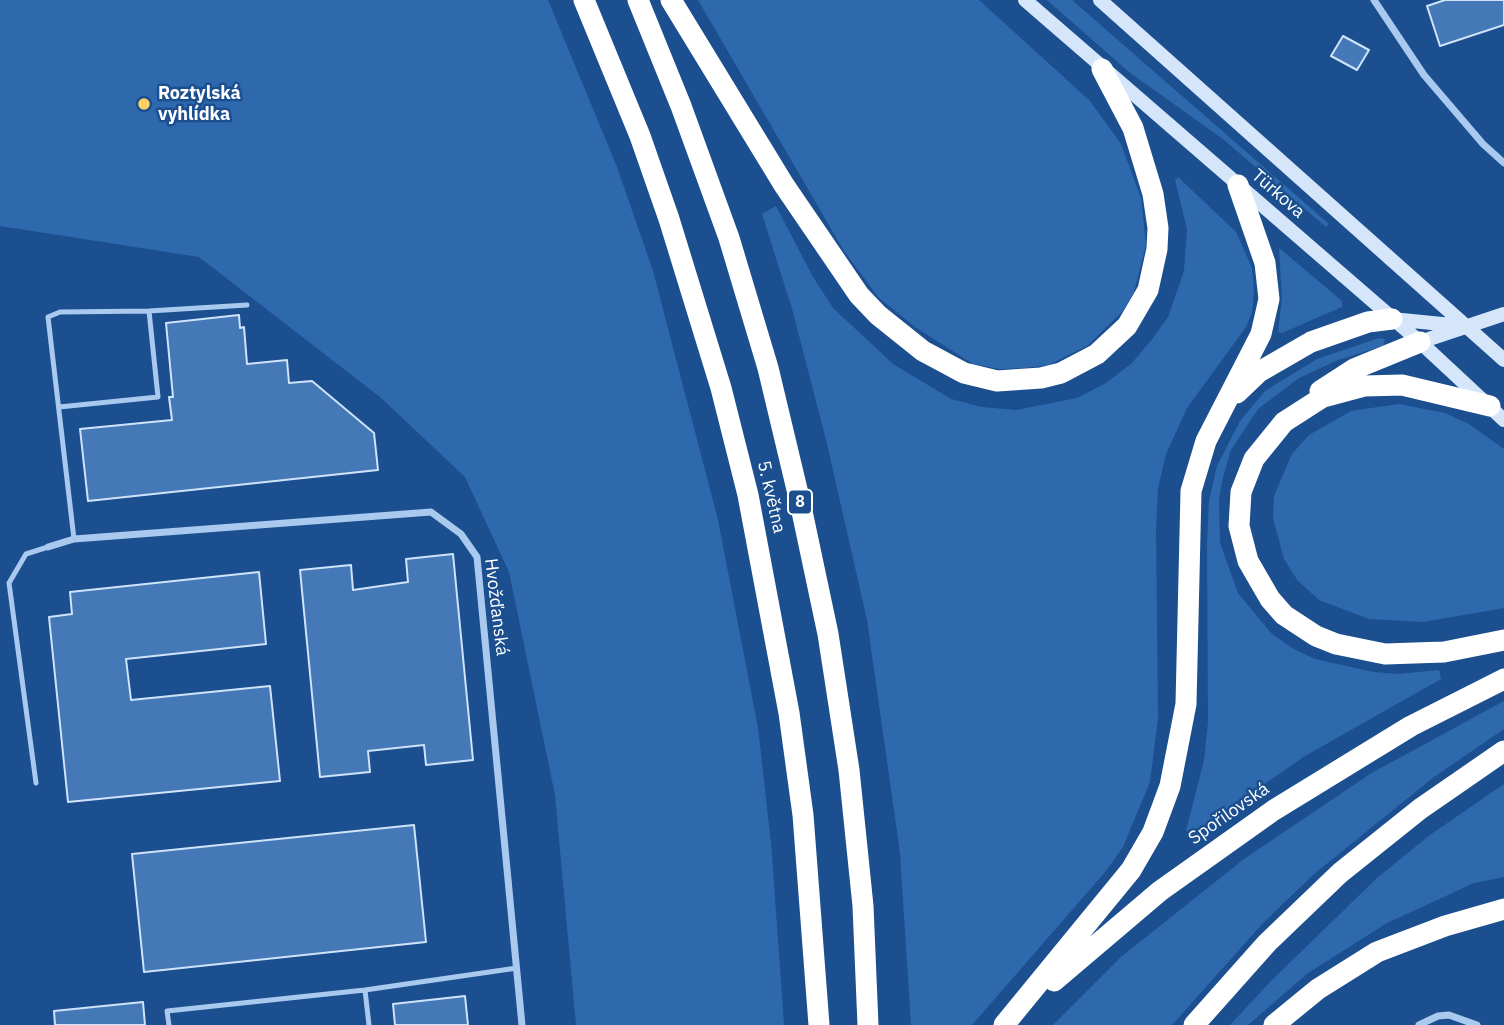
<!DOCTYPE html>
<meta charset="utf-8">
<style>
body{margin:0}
canvas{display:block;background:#1b4f8f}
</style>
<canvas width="1504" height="1025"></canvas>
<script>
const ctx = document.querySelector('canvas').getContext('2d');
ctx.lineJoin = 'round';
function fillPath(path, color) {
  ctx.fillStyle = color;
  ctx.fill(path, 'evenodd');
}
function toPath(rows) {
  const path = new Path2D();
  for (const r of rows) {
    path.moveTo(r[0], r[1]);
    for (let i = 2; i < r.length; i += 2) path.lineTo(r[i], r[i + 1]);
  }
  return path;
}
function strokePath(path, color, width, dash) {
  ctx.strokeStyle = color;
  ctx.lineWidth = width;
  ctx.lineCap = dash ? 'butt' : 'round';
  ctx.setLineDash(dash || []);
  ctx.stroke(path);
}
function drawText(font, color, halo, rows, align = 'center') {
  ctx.font = font + ' "IBM Plex Sans",sans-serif';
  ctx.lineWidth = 5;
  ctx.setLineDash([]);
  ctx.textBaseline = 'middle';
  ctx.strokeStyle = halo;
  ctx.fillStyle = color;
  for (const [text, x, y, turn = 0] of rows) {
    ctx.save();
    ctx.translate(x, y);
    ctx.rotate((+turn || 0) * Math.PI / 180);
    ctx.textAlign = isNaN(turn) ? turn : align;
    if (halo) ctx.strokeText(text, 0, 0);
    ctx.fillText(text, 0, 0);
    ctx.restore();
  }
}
fillPath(toPath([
 [0,0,548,0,617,167,653,271,718,520,758,728,771,843,784,1025,576,1025,555,795,509,572,465,477,380,397,199,257,0,226],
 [698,0,979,0,1090,101,1121,144,1141,198,1146,245,1134,292,1123,311,1087,346,1048,365,1025,368,1000,369,973,364,915,327,878,297,844,251],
 [1047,0,1072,0,1329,224,1326,227,1223,139,1129,72],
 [1178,177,1236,232,1252,268,1254,291,1252,313,1246,327,1187,408,1166,454,1158,488,1156,530,1158,718,1150,782,1123,847,1106,871,972,1025,911,1025,900,853,867,620,827,444,793,312,762,214,776,206,813,277,833,308,893,364,951,399,982,407,1016,410,1077,398,1106,383,1132,363,1153,338,1168,317,1184,271,1187,229,1175,180],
 [1279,248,1342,301,1342,307,1282,333,1278,332,1282,298],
 [1379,338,1385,339,1383,346,1338,360,1299,378,1258,409,1231,450,1223,477,1219,500,1220,543,1238,593,1271,633,1292,648,1315,659,1373,672,1398,674,1439,670,1441,679,1305,756,1192,834,1186,831,1204,760,1208,723,1207,544,1209,501,1217,466,1240,421,1265,391,1317,359],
 [1399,404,1445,413,1469,424,1504,449,1504,608,1423,622,1369,619,1319,600,1298,581,1284,559,1273,518,1274,496,1292,454,1309,435,1351,411],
 [1504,701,1504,729,1434,777,1314,874,1264,922,1172,1025,1053,1025,1121,957,1244,859,1370,774],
 [1504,784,1504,877,1474,883,1387,923,1308,973,1248,1025,1230,1025,1272,980,1377,878,1430,835]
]), '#2e69ad');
const building = toPath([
 [1445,0,1504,0,1504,25,1440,46,1427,6,1445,0],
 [1343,36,1369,50,1357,70,1331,56,1343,36],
 [239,315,240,328,244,327,247,364,287,360,289,383,312,381,374,433,378,470,88,501,80,429,172,420,169,397,173,397,166,323,239,315],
 [453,554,473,760,426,765,424,745,368,751,370,772,320,777,300,570,351,565,353,590,408,582,406,559,453,554],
 [259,572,266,644,126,659,131,700,270,686,280,781,68,802,49,617,72,614,70,592,259,572],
 [414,825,426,942,144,972,132,854,414,825],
 [465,996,468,1025,395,1025,393,1004,465,996],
 [143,1002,145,1025,55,1025,54,1011,143,1002]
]);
fillPath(building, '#4478b7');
strokePath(building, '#cfe3fa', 2);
strokePath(toPath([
 [59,407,158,397,149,311],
 [74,539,48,317,60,312,149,311,247,305],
 [36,783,9,583,26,554,48,547],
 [169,1025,167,1011,365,990],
 [369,1025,365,990,517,968]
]), '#a9c9ee', 5);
strokePath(toPath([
 [1374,0,1424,75,1483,144,1504,163],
 [48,547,74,539,431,512,461,534,477,557,522,1025],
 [1419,1025,1438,1016,1449,1015,1477,1025]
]), '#a9c9ee', 7);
strokePath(toPath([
 [1025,0,1420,342,1504,420],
 [1100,0,1504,360],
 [1392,319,1462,326],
 [1420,342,1504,314]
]), '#d6e6fa', 14);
strokePath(toPath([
 [584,0,640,136,669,219,721,388,748,495,789,713,803,815,819,1025],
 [638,0,681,106,729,238,768,368,800,502,828,634,849,770,863,906,868,1025],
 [671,0,784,185,859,295,878,315,923,351,964,373,997,381,1041,378,1061,373,1097,354,1127,326,1148,290,1157,249,1158,228,1153,194,1133,128,1102,69],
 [1320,391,1354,369,1420,342],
 [1237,393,1259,372,1311,342,1368,322,1392,319],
 [1490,406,1402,385,1364,386,1323,397,1284,422,1254,459,1241,492,1239,526,1248,561,1270,599,1284,615,1316,636,1336,644,1385,654,1444,652,1504,640],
 [1054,981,1160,891,1274,810,1411,726,1504,679],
 [1004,1025,1131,870,1153,832,1170,786,1186,704,1191,491,1206,441,1261,334,1269,299,1265,263,1238,185],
 [1194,1025,1267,943,1340,873,1420,809,1504,751],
 [1274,1025,1318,989,1377,952,1445,926,1504,909]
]), '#fff', 21);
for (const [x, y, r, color] of [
 [144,104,7,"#ffd166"]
]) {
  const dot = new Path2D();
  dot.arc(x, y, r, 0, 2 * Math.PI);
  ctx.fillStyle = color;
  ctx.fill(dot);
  strokePath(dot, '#1b4f8f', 2.5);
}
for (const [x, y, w] of [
 [800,502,24]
]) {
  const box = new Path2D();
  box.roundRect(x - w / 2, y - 12.5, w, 25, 5);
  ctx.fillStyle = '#1b4f8f';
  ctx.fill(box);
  strokePath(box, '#fff', 2);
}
drawText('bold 16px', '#fff', null, [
 ["8",800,502]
]);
drawText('bold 18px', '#fff', '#1b4f8f', [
 ["Roztylská",158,94],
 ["vyhlídka",158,115]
], 'left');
drawText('18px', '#fff', '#1b4f8f', [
 ["Türkova",1278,194,41],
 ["5. května",771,497,77],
 ["Hvožďanská",496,607,83],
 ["Spořilovská",1229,814,-35]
]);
</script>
